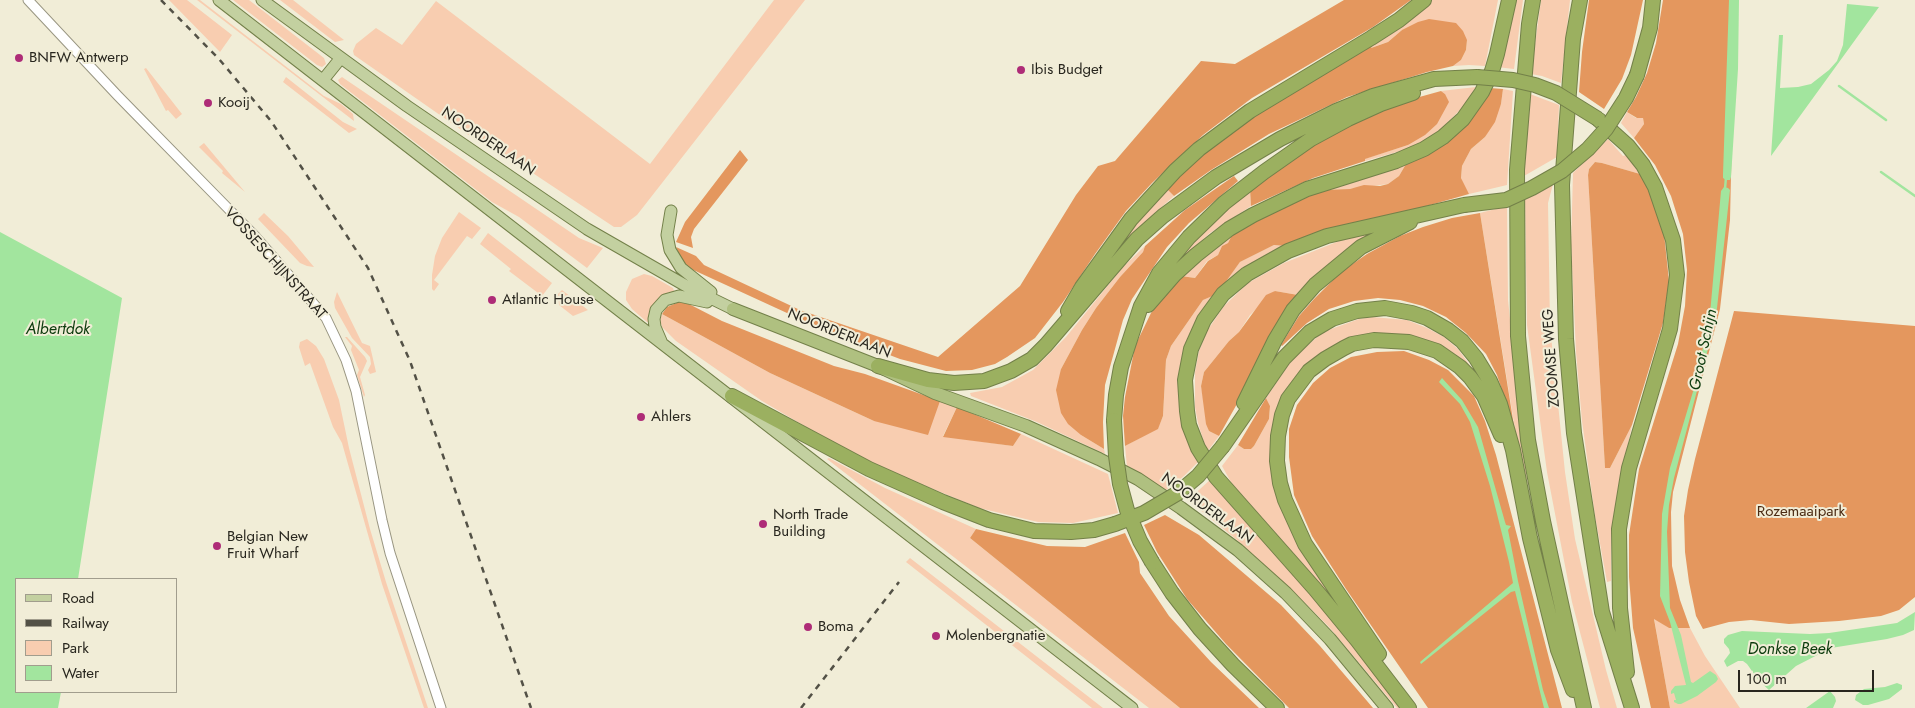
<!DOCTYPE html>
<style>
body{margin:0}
#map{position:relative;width:1915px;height:708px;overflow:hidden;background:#f1edd7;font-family:Jost,sans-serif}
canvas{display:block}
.legend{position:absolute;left:15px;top:578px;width:162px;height:115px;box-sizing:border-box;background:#f1edd7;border:1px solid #a19d8d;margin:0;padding:6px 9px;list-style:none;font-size:15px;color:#28261e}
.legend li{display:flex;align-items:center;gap:10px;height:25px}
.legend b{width:25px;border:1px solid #a19d8d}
.scale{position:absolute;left:1738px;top:670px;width:136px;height:22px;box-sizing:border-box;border:2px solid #28261e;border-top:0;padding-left:6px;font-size:15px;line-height:18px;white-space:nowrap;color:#28261e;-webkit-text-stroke:4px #f1edd7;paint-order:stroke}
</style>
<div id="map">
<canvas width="1915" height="708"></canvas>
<ul class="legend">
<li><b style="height:6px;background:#c3d0a0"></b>Road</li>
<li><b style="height:6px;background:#535146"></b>Railway</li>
<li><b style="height:14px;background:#f8cdb0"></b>Park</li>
<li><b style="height:14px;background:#a2e59e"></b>Water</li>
</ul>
<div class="scale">100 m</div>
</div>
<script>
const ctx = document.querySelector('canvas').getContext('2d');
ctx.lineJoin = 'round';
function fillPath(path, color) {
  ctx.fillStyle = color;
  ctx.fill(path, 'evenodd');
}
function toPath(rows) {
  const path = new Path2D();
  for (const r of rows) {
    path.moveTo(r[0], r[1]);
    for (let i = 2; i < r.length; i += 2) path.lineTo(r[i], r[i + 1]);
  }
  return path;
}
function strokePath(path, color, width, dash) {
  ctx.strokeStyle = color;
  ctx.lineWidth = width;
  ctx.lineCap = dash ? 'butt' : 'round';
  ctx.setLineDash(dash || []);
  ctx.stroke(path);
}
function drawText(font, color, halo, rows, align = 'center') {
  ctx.font = font + ' Jost,sans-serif';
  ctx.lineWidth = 4;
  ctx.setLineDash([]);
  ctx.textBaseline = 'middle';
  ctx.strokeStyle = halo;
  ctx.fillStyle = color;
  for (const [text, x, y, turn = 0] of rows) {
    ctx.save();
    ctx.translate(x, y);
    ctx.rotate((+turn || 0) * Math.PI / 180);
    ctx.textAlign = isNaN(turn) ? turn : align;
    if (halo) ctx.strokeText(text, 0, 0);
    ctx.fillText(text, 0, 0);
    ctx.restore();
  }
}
fillPath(toPath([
 [169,0,187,0,232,35,220,52],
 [197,0,200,0,324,96,341,104,353,114,354,121],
 [233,0,249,0,324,58,326,64,322,67,317,65],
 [280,0,293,0,344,40,335,42],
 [774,0,805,0,637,215,621,227,614,227,489,144,470,136,354,55,353,51,356,44,376,28,402,45,436,1,650,164],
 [1432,0,1498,0,1485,66,1469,65,1453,66,1461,60,1466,50,1467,40,1402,30,1388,42,1370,48,1374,43],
 [1512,0,1523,0,1514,69,1497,67],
 [1541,0,1570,0,1561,83,1542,76,1531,74],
 [146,68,182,114,176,119,168,110,166,111,144,69],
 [286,77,343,122,357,129,349,133,283,82],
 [342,77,579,238,603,248,587,268,519,217,492,202,340,84,338,80],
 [1476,87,1467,103,1434,136,1404,150,1365,161,1364,159,1408,145,1445,94,1441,91],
 [1503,89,1513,91,1507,185,1469,194,1464,187,1461,178,1462,166,1471,149,1485,137,1501,104],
 [1530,94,1559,105,1557,157,1524,176],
 [1627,112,1636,118,1643,118,1644,124,1634,138,1621,123],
 [1608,139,1623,156,1626,155,1640,174,1602,163,1595,162,1589,169,1588,175,1605,468,1610,468,1632,425,1614,513,1611,538,1611,581,1607,582,1595,516,1582,421,1576,352,1571,245,1573,173],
 [204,143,245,192,222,173,223,171,199,147],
 [1406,164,1399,176,1388,184,1350,189,1320,190],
 [1553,184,1548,203,1550,326,1565,472,1575,539,1606,670,1617,708,1600,708,1572,602,1547,472,1527,325,1525,199],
 [1165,187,1174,196,1136,230,1110,258,1129,226],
 [1250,189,1251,206,1210,233,1177,263,1174,262,1199,233],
 [1507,206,1508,300,1528,490,1525,491,1480,213],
 [459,212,481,228,472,239,467,236,434,280,439,284,434,291,432,289,432,275,435,256,442,238],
 [264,213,288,236,314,267,307,266,300,263,258,219],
 [1378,230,1298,295,1275,291,1250,315,1239,332,1229,341,1204,372,1201,386,1209,431,1219,436,1207,452,1198,423,1195,407,1195,372,1199,351,1207,331,1224,306,1248,283,1284,263,1339,241],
 [488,233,552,283,542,296,509,271,511,269,480,244],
 [1233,233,1228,243,1222,246,1218,255,1207,261,1195,278,1181,276],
 [1274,245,1285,246,1260,258,1235,275,1183,364,1199,461,1184,476,1166,490,1127,467,1125,446,1158,428,1163,416,1166,360,1171,346,1203,300,1217,293,1240,262],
 [1145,246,1143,252,1120,277,1096,308,1082,330,1061,369,1081,435,1104,449,1105,454,1037,422,971,396,970,393,1002,387,1033,370,1066,337,1123,267],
 [644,274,652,276,673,288,674,291,668,293,650,322,647,322,632,309,626,300,626,292,632,279],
 [562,290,588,310,573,316,559,305,558,294],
 [337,292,362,343,370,346,376,372,370,374,368,370,371,364,370,357,352,338,335,308,334,302],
 [662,314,770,373,874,421,940,401,957,407,943,436,1013,446,1021,434,1108,474,1118,513,1073,523,1038,522,979,508,880,467,818,434,762,401,676,341,662,327,660,320],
 [1372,317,1407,320,1427,328,1444,337,1458,349,1479,378,1467,365,1374,335,1294,381,1273,459,1329,591,1328,593,1232,484,1222,466,1238,445,1244,449,1251,449,1254,446,1269,419,1270,406,1266,398,1293,358,1323,332,1359,319],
 [345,337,347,337,365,357,367,361,360,377,365,395,364,397,357,375,359,370,351,350,352,346],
 [307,339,316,346,324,359,339,400,349,448,370,529,386,582,428,708,424,708,382,584,342,443,333,427,310,363,305,366,299,347,300,342],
 [829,458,885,488,976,529,970,538,1180,708,1149,708,827,459],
 [1211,479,1279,553,1404,708,1397,708,1329,627,1296,594,1237,540,1188,500],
 [910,558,1103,708,1092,708,906,562],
 [1654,618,1669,628,1690,628,1705,656,1740,708,1670,708]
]), '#f8cdb0');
fillPath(toPath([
 [1344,0,1411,0,1373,27,1252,98,1203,135,1152,183,1126,211,1095,254,1063,302,1035,338,1007,357,995,364,972,370,946,371,900,359,824,330,689,268,681,259,676,247,696,256,704,265,800,310,938,357,1020,286,1076,195,1098,166,1115,161,1201,61,1235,64],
 [1589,0,1643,0,1631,55,1622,79,1604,109,1579,92,1582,52],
 [1663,0,1735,0,1730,220,1720,309,1673,492,1671,512,1672,566,1680,600,1690,628,1669,628,1654,619,1670,708,1651,708,1633,628,1629,577,1629,535,1639,469,1678,344,1685,306,1687,270,1683,234,1671,196,1655,165,1634,138,1644,124,1643,118,1637,118,1627,112,1636,97,1647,73,1656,43],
 [1429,19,1456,23,1463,31,1467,40,1466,50,1461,60,1453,66,1427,72,1347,97,1269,134,1211,170,1174,196,1165,187,1232,128,1374,43,1371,48,1388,42,1402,30,1418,22],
 [1490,88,1503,89,1501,104,1495,122,1485,137,1471,149,1462,166,1461,178,1469,194,1285,246,1274,245,1240,262,1217,294,1203,300,1171,346,1166,360,1163,416,1158,429,1125,446,1123,416,1125,397,1135,346,1151,313,1166,291,1181,276,1195,278,1208,261,1218,255,1222,246,1228,243,1233,233,1258,218,1320,190,1350,189,1364,185,1380,186,1388,184,1399,176,1406,164,1435,149],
 [1441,91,1445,94,1449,102,1437,124,1425,135,1408,145,1365,159,1365,161,1313,178,1251,206,1250,189,1297,156,1338,131,1405,101],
 [740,150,748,160,694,229,691,237,693,248,676,242,685,222],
 [1595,162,1602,163,1640,174,1646,184,1663,224,1669,281,1663,323,1632,425,1610,468,1605,468,1588,175,1589,169],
 [1234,176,1238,181,1189,223,1167,247,1132,299,1123,320,1105,385,1103,422,1104,449,1081,435,1068,424,1061,413,1056,390,1061,369,1082,330,1096,308,1120,277,1143,252,1145,246,1185,210],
 [1480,213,1514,426,1497,375,1486,354,1466,333,1446,317,1423,306,1400,300,1378,298,1354,301,1329,309,1307,323,1282,346,1281,345,1299,316,1314,299,1341,272,1367,254,1400,236,1423,227,1452,218],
 [1275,291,1298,295,1219,436,1209,431,1206,424,1201,386,1204,372,1229,341,1239,332,1266,295],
 [679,302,687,303,722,321,834,366,865,374,940,401,928,435,874,421,770,373,662,314,667,307],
 [1734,311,1915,326,1915,597,1899,610,1881,616,1839,621,1789,624,1751,620,1729,622,1703,629,1696,616,1689,582,1685,552,1684,516,1688,490,1695,459],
 [1404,351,1429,360,1448,370,1474,396,1485,421,1496,455,1562,708,1428,708,1346,589,1312,536,1294,495,1289,457,1289,429,1297,405,1313,383,1330,368,1351,357,1377,352],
 [1266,398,1270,406,1269,419,1254,446,1251,449,1244,449,1238,445],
 [957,407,1021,434,1013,446,943,437],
 [1165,515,1199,535,1281,605,1320,646,1373,708,1289,708,1226,644,1187,599,1157,552,1144,525],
 [976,529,1047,546,1085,547,1125,533,1139,562,1140,573,1169,616,1211,662,1259,708,1180,708,970,538]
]), '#e4975e');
fillPath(toPath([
 [1729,0,1739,0,1738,69,1731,177,1730,180,1726,180,1723,178,1723,174],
 [1847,4,1879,7,1771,156,1779,35,1783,35,1780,88,1798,87,1811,84,1829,70,1837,61,1843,45],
 [1724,187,1728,188,1730,190,1717,308,1708,349,1674,478,1669,505,1667,532,1670,608,1681,635,1691,682,1693,683,1710,671,1716,675,1718,679,1716,682,1697,696,1681,704,1678,704,1674,702,1674,700,1676,700,1674,693,1671,694,1671,691,1675,686,1686,685,1670,622,1660,596,1662,514,1670,468,1695,385,1710,314,1721,191],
 [0,232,122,298,78,579,16,579,16,692,61,692,58,708,0,708],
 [1442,378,1462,400,1478,427,1505,522,1506,525,1511,526,1508,530,1518,581,1543,690,1549,708,1544,708,1515,591,1511,592,1421,664,1420,662,1513,583,1509,562,1490,486,1470,422,1460,404,1439,382],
 [1915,612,1914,630,1903,635,1887,639,1831,648,1796,666,1769,690,1759,681,1747,664,1743,661,1738,661,1727,667,1724,661,1730,653,1729,649,1724,643,1724,639,1728,635,1742,631,1810,634,1829,633,1897,623],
 [1897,683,1902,685,1902,689,1889,699,1868,705,1863,705,1855,700,1856,695,1864,689,1885,687],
 [1830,691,1835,697,1836,701,1833,708,1806,708]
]), '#a2e59e');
strokePath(toPath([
 [1839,86,1886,120],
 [1881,172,1915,196],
 [1725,189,1726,177]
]), '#a2e59e', 2.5);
const tertiary = toPath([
 [28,0,118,96,255,236,326,318,346,360,356,391,382,520,390,553,441,708]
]);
const primary = toPath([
 [219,0,1132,708],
 [262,0,407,106,587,229,688,287,733,309],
 [323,80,340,59],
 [671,211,667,235,670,250,681,268,711,292],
 [661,341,655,327,654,319,656,310,665,300,679,296,707,302]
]);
const trunk = toPath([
 [733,309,878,366,935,393,1026,426,1099,459,1138,479,1181,508,1238,550,1286,593,1330,639,1387,708]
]);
const motorway = toPath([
 [1533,0,1529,24,1517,170,1518,336,1528,440,1543,521,1584,708],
 [1580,0,1573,39,1562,185,1566,339,1574,433,1602,612,1632,708],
 [1637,75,1650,28,1653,0],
 [1599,120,1628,146,1643,165,1655,187,1673,240,1677,275,1670,329,1629,468,1619,529,1620,608,1627,672],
 [1148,305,1175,274,1196,255,1229,229,1253,215,1307,189,1396,161,1424,149,1443,137,1463,119,1482,92,1492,71,1497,54,1509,0],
 [1068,311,1082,287,1131,219,1175,171,1199,149,1250,111,1371,38,1399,20,1424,0],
 [878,366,928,380,954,383,984,381,1011,371,1032,359,1046,345,1137,239,1163,216,1216,177,1280,139,1336,111,1373,96,1434,79,1477,77],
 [732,396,869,469,943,502,989,520,1034,531,1071,532,1094,530,1115,524],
 [1244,403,1275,340,1293,310,1315,285,1361,247,1410,222],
 [1114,420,1116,395,1121,367,1141,306,1159,273,1189,237,1224,203,1264,172,1311,139,1348,119,1381,104,1413,93],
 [1223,446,1284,358,1310,332,1332,319,1357,311,1385,308,1412,313,1427,318,1448,330,1462,341,1476,358,1490,381,1500,404,1513,450,1530,538,1558,650,1573,690],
 [1152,562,1172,593,1200,629,1233,665,1277,708],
 [1379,654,1305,544,1285,500,1280,483,1277,461,1278,436,1282,415,1288,399,1309,371,1325,359,1344,348,1352,344,1374,340,1409,342,1437,351,1460,367,1470,377,1484,396,1501,435],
 [1409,708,1357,640,1315,589,1216,477,1198,448,1189,425,1187,411,1185,380,1191,349,1204,320,1223,294,1247,274,1288,251,1327,236,1464,205]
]);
strokePath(tertiary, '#989581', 11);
strokePath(primary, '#738049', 13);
strokePath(trunk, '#738049', 14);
strokePath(motorway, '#738049', 16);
strokePath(tertiary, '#fff', 9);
strokePath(primary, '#c3d0a0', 11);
strokePath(trunk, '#afc080', 12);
strokePath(motorway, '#9bb060', 14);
strokePath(toPath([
 [161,0,219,59,271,121,368,268,410,361,531,708],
 [801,708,899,582]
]), '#535146', 2.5, [6, 6]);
const motorwayBridge = toPath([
 [1477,77,1513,80,1535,85,1556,93,1598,119],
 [1464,205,1506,200,1532,188,1562,171,1588,149,1606,129,1626,98,1637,75],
 [1114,420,1116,456,1120,484,1127,510,1140,541,1152,562],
 [1115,524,1144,513,1178,493,1198,476,1223,446]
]);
strokePath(motorwayBridge, '#738049', 16, []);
strokePath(motorwayBridge, '#9bb060', 14);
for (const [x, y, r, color] of [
 [19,58,5,"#ae2c77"],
 [1021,70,5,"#ae2c77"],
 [208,103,5,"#ae2c77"],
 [492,300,5,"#ae2c77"],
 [641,417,5,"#ae2c77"],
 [763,524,5,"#ae2c77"],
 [217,546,5,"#ae2c77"],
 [808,627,5,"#ae2c77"],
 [936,636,5,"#ae2c77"]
]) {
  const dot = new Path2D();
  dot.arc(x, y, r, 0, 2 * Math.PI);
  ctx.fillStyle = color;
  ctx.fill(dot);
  strokePath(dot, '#f1edd7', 2);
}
drawText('15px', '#28261e', '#f1edd7', [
 ["BNFW Antwerp",29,58],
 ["Ibis Budget",1031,70],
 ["Kooij",218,103],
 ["Atlantic House",502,300],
 ["Ahlers",651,417],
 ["North Trade",773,515],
 ["Building",773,532],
 ["Belgian New",227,537],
 ["Fruit Wharf",227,554],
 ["Boma",818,627],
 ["Molenbergnatie",946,636]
], 'left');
drawText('15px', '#28261e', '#f1edd7', [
 ["NOORDERLAAN",488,142,34],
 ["VOSSESCHIJNSTRAAT",275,264,48],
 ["NOORDERLAAN",839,334,22],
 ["ZOOMSE WEG",1552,358,-94],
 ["NOORDERLAAN",1207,509,36]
]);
drawText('15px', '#4b2b13', '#f1edd7', [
 ["Rozemaaipark",1801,512]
]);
drawText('italic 16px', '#0c3b0d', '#f1edd7', [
 ["Albertdok",58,330],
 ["Groot Schijn",1704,350,-78],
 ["Donkse Beek",1790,650]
]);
</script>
